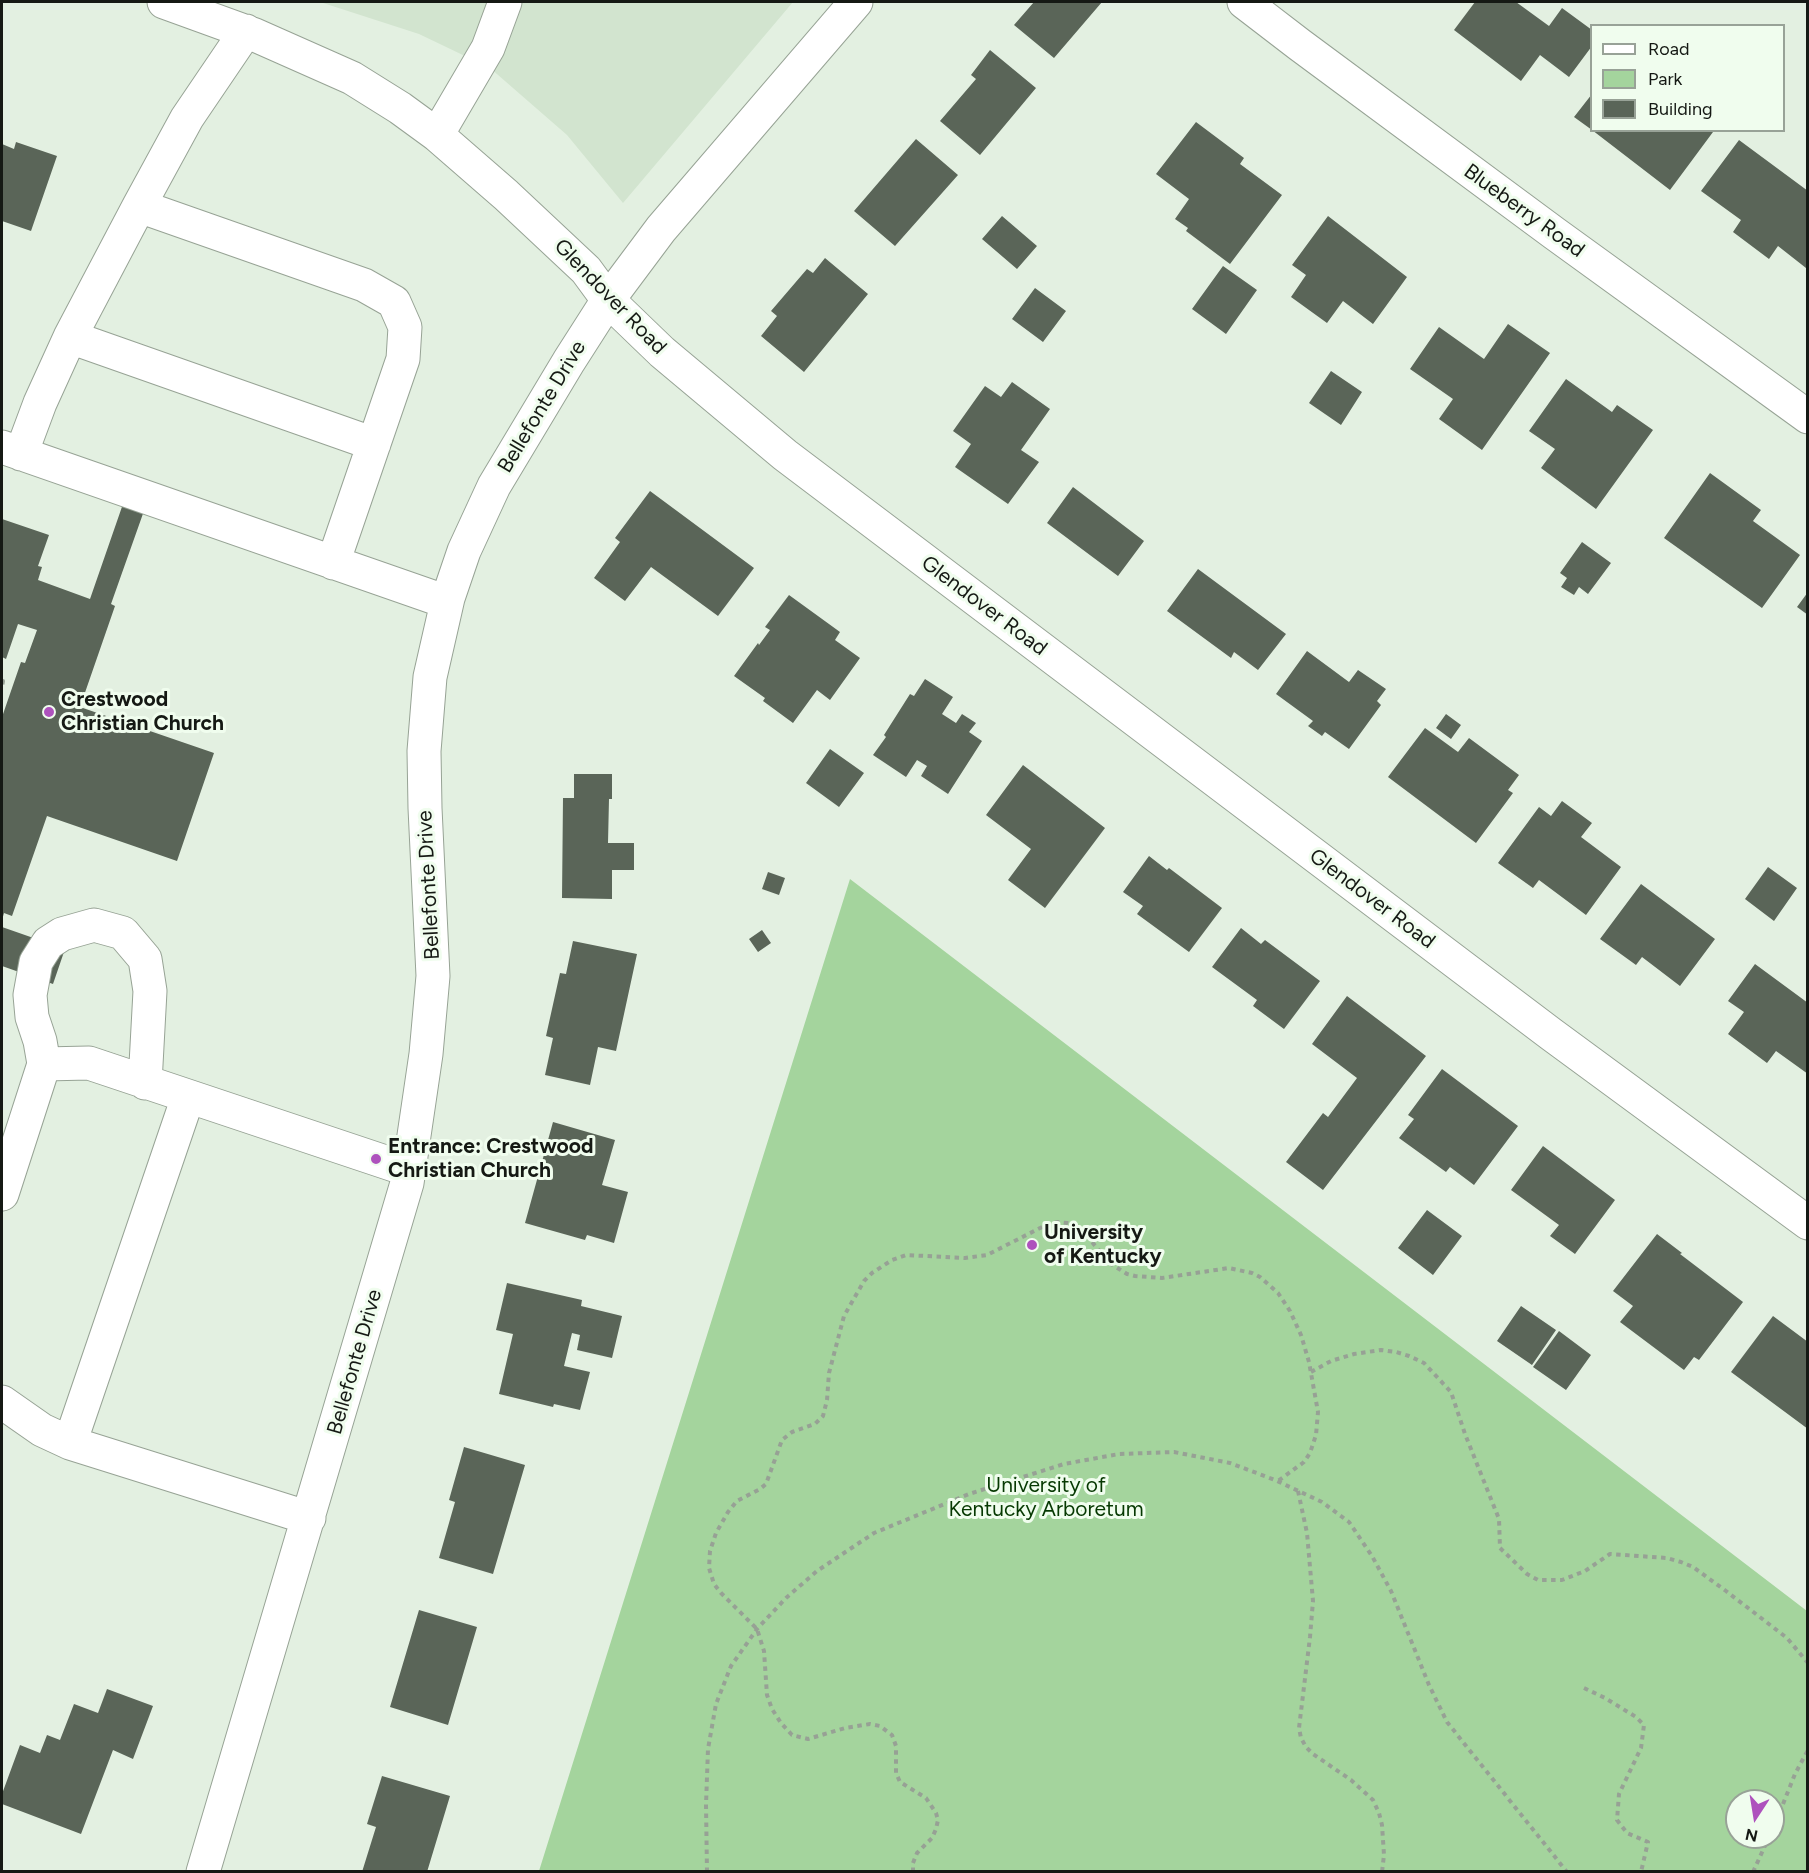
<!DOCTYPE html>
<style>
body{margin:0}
#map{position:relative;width:1809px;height:1873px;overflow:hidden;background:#e3f0e1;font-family:Figtree,sans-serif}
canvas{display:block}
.frame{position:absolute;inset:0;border:3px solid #151914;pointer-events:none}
.legend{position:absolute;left:1590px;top:24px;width:195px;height:108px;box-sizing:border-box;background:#f0fdee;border:2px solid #98a297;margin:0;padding:8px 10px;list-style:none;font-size:18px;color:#151914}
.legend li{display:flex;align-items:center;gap:12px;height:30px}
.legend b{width:30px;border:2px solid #98a297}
.north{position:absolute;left:1725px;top:1789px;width:60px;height:60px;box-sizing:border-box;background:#f0fdee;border:2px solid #98a297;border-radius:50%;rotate:192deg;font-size:16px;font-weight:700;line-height:24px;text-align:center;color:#151914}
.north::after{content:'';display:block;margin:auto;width:21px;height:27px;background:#ae52bd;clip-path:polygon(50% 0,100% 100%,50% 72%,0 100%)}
</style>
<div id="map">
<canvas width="1809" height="1873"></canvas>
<div class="frame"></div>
<ul class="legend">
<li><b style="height:8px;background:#fff"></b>Road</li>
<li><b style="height:16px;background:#a4d49d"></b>Park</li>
<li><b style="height:16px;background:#5a6558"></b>Building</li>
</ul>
<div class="north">N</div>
</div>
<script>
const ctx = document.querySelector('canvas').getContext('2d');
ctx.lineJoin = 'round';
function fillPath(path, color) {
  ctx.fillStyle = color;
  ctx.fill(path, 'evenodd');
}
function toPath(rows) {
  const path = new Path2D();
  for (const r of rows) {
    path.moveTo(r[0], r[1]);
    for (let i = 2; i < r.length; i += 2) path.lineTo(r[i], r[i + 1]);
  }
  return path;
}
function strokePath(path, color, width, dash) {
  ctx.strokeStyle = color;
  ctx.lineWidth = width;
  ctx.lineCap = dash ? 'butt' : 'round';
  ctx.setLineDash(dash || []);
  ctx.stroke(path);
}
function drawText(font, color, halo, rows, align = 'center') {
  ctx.font = font + ' Figtree,sans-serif';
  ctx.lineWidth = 6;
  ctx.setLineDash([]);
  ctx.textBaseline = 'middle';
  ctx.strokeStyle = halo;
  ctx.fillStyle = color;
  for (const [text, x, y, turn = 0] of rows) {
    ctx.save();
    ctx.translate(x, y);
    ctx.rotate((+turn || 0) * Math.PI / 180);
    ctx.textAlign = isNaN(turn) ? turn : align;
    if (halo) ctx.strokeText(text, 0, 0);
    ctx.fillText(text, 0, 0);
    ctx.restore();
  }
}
fillPath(toPath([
 [320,2,793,2,623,203,567,135,490,68,419,34]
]), '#d2e4cf');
fillPath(toPath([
 [850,879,1807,1611,1807,1871,539,1871],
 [1737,1801,1773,1801,1773,1837,1737,1837]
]), '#a4d49d');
fillPath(toPath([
 [1034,2,1102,2,1054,58,1014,25],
 [1475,2,1516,2,1549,26,1562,8,1592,30,1592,46,1569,77,1540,55,1521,81,1454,30],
 [990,50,1036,88,980,155,940,121,976,79,971,75],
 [1592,94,1592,130,1574,117],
 [1196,122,1244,158,1240,164,1282,195,1230,264,1186,231,1188,228,1175,219,1189,199,1156,174],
 [1592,130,1712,130,1713,132,1670,190],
 [916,139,958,175,895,246,854,211],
 [1739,140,1808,191,1806,268,1778,246,1769,259,1733,232,1741,220,1701,191],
 [16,142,57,156,31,231,2,221,2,144,14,149],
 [1002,216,1037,246,1017,269,982,239],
 [1328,216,1407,277,1373,324,1343,301,1327,323,1291,297,1306,275,1292,265],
 [825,258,868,294,804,372,761,336,777,316,771,311,807,269,813,273],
 [1223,266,1257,290,1226,334,1192,309],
 [1035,288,1066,311,1043,342,1012,319],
 [1508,324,1550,353,1482,450,1439,419,1453,399,1410,369,1439,327,1484,359],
 [1331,371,1362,392,1341,425,1309,403],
 [1566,379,1612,412,1617,405,1653,430,1596,509,1541,468,1555,449,1529,431],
 [1012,382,1050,409,1021,450,1039,462,1008,504,955,467,971,444,953,431,985,386,1001,397],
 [1710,473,1761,510,1753,521,1800,555,1762,608,1664,538],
 [1073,487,1144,541,1118,576,1047,523],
 [650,491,754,568,718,616,651,567,625,601,594,578,620,542,615,538],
 [124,501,145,508,111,604,115,606,80,707,214,753,177,861,47,816,12,916,4,913,2,920,2,717,21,662,25,663,37,630,18,624,6,659,2,657,2,519,49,535,38,566,42,567,38,580,90,599],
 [1582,542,1611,563,1588,594,1579,587,1574,595,1561,587,1567,578,1560,573],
 [1198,569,1286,634,1258,670,1234,652,1231,658,1167,611],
 [1808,592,1808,615,1797,607],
 [789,595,840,632,835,640,860,658,830,700,817,690,793,723,763,701,765,698,734,676,758,643,759,645,770,630,765,627],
 [1307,651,1349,682,1358,670,1386,689,1377,701,1381,705,1349,749,1325,732,1322,736,1308,726,1313,721,1276,694],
 [925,679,953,697,942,714,956,723,962,714,976,723,969,732,982,741,948,794,921,776,927,766,917,760,906,777,873,755,886,737,884,735,910,694,914,696],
 [1446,714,1461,725,1451,739,1436,728],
 [1425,728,1458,752,1469,738,1519,775,1508,790,1513,793,1476,843,1388,777],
 [830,749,864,773,839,807,806,783],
 [1023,765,1105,828,1045,908,1008,880,1031,849,986,815],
 [574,774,612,774,612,799,609,799,608,843,634,843,634,870,612,870,612,899,562,898,563,798,574,798],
 [1562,801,1592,823,1581,837,1621,867,1586,915,1539,880,1533,888,1498,863,1539,807,1551,816],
 [1149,856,1167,870,1169,868,1222,908,1189,952,1137,914,1143,906,1123,892],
 [1768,867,1797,888,1774,921,1745,899],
 [768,872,785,878,779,895,762,889],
 [1641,884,1715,939,1680,986,1642,957,1636,965,1600,939],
 [2,927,65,949,53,984,2,966],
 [1241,928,1261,944,1265,940,1320,981,1284,1029,1253,1006,1257,1000,1212,967],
 [762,930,771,943,758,952,749,939],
 [573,941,637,954,616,1051,598,1047,590,1085,545,1075,553,1038,546,1036,560,973,566,974],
 [1755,964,1808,1003,1808,1074,1776,1051,1767,1063,1728,1034,1744,1012,1728,1001],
 [1347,996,1426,1056,1323,1190,1286,1162,1323,1113,1328,1117,1357,1078,1312,1044],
 [1442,1069,1518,1126,1474,1185,1450,1167,1446,1172,1399,1138,1414,1119,1408,1115],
 [553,1122,615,1140,602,1185,628,1192,614,1243,587,1235,585,1240,525,1223],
 [1543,1146,1615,1200,1575,1254,1550,1236,1559,1225,1511,1190],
 [1427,1210,1462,1236,1433,1275,1398,1248],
 [1657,1234,1682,1253,1680,1254,1743,1302,1699,1360,1694,1357,1684,1370,1620,1322,1633,1306,1613,1291],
 [507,1283,582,1300,581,1306,622,1316,612,1358,577,1350,580,1335,572,1333,564,1366,590,1372,580,1410,554,1404,553,1407,499,1394,513,1334,496,1330],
 [1521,1306,1556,1330,1532,1365,1497,1341],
 [1773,1316,1808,1342,1808,1429,1731,1372],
 [1559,1331,1591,1355,1566,1390,1533,1367],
 [464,1447,525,1465,493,1574,439,1558,455,1502,449,1500],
 [419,1610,477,1627,448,1725,390,1707],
 [107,1689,153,1706,133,1759,113,1750,81,1834,2,1804,2,1794,20,1745,40,1753,47,1735,60,1740,74,1704,98,1713],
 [382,1776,450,1796,427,1872,362,1872,376,1827,367,1824]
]), '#5a6558');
const minor = toPath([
 [164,2,255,35,352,78,400,108,437,135,506,195,586,270,608,300,662,352,785,455,1551,1034,1808,1223],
 [1244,2,1300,45,1554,233,1808,417],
 [437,135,488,48,505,2],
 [139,206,364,285,394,302,405,327,403,359,333,563],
 [70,337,374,444],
 [2,447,447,602],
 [21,454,40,403,70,337,139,206,187,118,246,31],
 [44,1064,40,1041,32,1017,30,995,36,962,48,943,62,934,94,925,123,933,145,959,150,991,145,1083],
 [2,1194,44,1064,89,1063,409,1170],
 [2,1402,42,1430,70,1443,309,1518],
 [70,1443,188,1097],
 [203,1872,407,1183,426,1054,433,976,425,808,424,751,430,677,448,598,464,551,494,486,569,361,608,300,661,229,856,2]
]);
strokePath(minor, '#97a395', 35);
strokePath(toPath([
 [2,681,3,681,2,687],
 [1311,1372,1331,1361,1354,1354,1381,1350,1396,1352,1409,1356,1424,1363,1451,1392,1465,1434,1499,1519,1500,1548,1527,1574,1538,1580,1562,1580,1585,1571,1610,1554,1667,1558,1681,1562,1693,1567,1726,1591,1787,1638,1808,1663],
 [1298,1491,1307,1533,1313,1601,1310,1637,1299,1728,1301,1738,1306,1747,1313,1754,1351,1780,1373,1800,1379,1813,1382,1825,1384,1855,1382,1872],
 [1584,1688,1605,1698,1636,1717,1644,1725,1641,1748,1619,1794,1617,1820,1627,1833,1648,1842,1641,1872],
 [1773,1829,1795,1774,1808,1750],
 [707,1872,706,1805,708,1749,716,1704,731,1666,757,1629,786,1598,817,1571,874,1533,969,1494,1064,1464,1119,1454,1174,1452,1230,1463,1275,1480,1322,1502,1349,1522,1372,1556,1391,1591,1429,1685,1447,1722,1567,1872],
 [913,1872,913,1863,917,1853,932,1838,936,1829,938,1820,936,1813,926,1798,900,1782,896,1773,896,1746,892,1735,880,1726,870,1724,845,1728,808,1739,792,1735,781,1723,772,1709,767,1695,764,1651,757,1629,721,1593,714,1584,709,1568,710,1551,716,1533,728,1512,737,1501,760,1489,766,1484,782,1440,792,1432,815,1424,823,1416,827,1400,829,1373,844,1316,864,1281,872,1273,892,1260,906,1255,965,1258,987,1255,1046,1225,1058,1222,1067,1223,1079,1227,1111,1264,1127,1274,1135,1276,1162,1278,1229,1268,1252,1273,1260,1277,1278,1293,1290,1311,1301,1335,1309,1362,1318,1412,1316,1435,1310,1453,1304,1462,1278,1481],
 [1753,1872,1769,1837]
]), '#97a195', 4, [4.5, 4.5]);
strokePath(minor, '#fff', 33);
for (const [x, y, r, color] of [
 [49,712,6,"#ae52bd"],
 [376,1159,6,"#ae52bd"],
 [1032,1245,6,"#ae52bd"]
]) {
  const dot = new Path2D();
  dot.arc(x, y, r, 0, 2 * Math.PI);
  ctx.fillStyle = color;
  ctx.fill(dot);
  strokePath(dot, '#f0fdee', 2);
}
drawText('21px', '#151914', '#f0fdee', [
 ["Blueberry Road",1524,211,36],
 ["Glendover Road",610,297,46],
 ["Bellefonte Drive",542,407,-59],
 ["Glendover Road",984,606,37],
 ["Bellefonte Drive",429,885,-93],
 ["Glendover Road",1372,899,37],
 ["Bellefonte Drive",355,1362,-74]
]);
drawText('bold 21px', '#151914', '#f0fdee', [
 ["Crestwood",61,700],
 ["Christian Church",61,724],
 ["Entrance: Crestwood",388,1147],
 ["Christian Church",388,1171],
 ["University",1044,1233],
 ["of Kentucky",1044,1257]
], 'left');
drawText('21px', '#063902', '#f0fdee', [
 ["University of",1046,1486],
 ["Kentucky Arboretum",1046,1510]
]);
</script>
